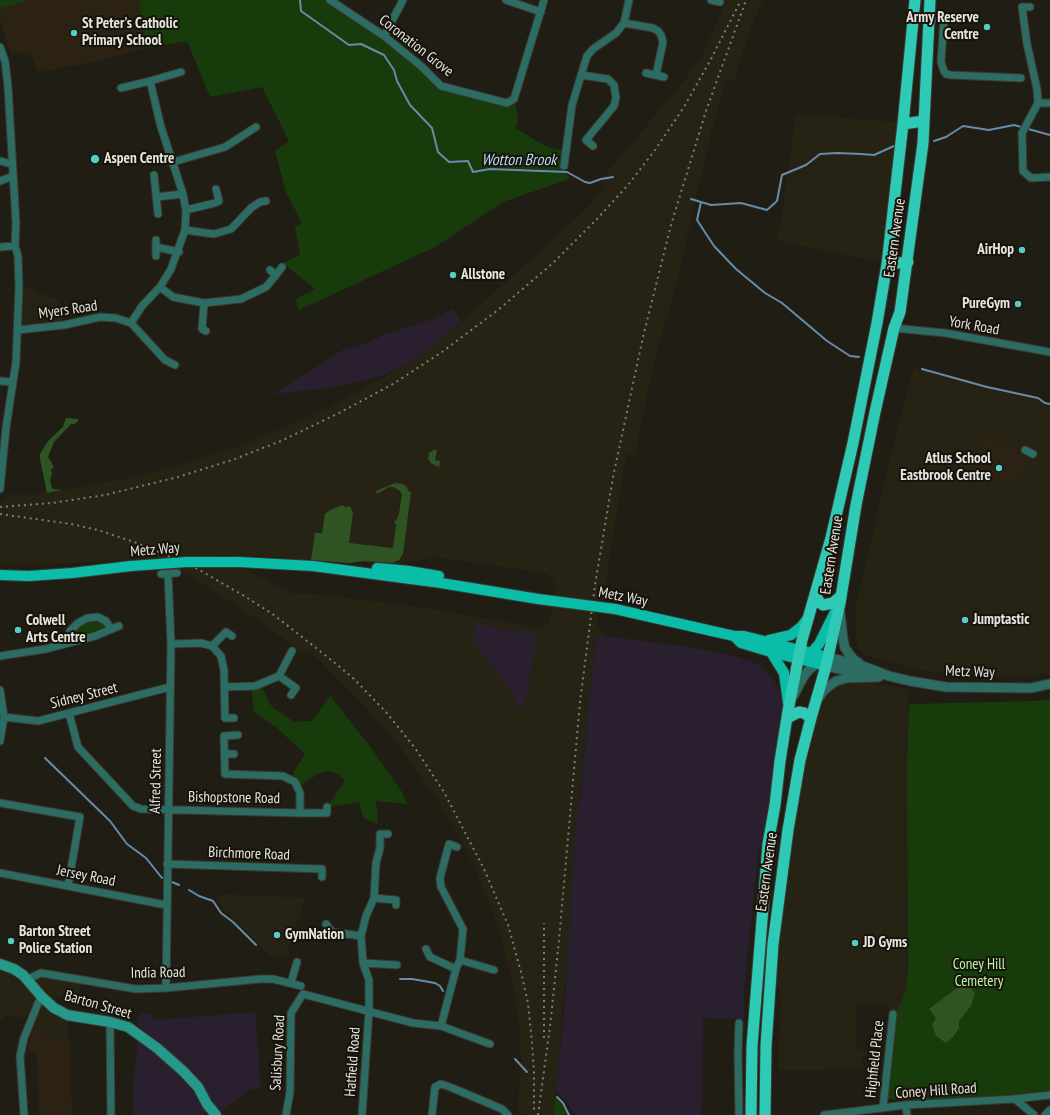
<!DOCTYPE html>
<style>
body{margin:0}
canvas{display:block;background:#1f1d14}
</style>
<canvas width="1050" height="1115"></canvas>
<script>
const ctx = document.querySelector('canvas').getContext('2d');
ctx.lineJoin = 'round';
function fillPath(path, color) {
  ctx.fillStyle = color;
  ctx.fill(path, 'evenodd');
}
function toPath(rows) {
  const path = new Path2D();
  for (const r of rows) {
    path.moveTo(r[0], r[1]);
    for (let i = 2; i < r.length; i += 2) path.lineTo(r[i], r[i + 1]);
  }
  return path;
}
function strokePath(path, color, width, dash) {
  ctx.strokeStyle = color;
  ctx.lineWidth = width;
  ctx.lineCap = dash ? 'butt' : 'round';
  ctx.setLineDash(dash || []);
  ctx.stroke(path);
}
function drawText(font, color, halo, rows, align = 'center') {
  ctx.font = font + ' "PT Sans Narrow",sans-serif';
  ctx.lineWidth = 4;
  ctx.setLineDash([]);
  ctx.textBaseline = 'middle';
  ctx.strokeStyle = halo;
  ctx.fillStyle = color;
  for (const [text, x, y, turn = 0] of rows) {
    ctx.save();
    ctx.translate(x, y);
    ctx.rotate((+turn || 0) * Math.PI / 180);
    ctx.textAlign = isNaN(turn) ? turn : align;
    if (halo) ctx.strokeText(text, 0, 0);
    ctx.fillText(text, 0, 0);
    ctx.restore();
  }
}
fillPath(toPath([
 [727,0,763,0,750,29,734,81,726,79,711,132,675,289,654,362,635,455,626,454,605,586,597,616,597,625,604,635,597,635,588,703,554,1115,525,1115,518,1112,521,1059,520,1035,515,992,502,940,492,909,475,868,445,811,403,751,385,729,361,702,309,651,304,654,257,619,192,577,152,559,37,565,0,565,0,500,4,500,8,495,32,495,47,493,120,480,180,465,240,446,331,407,391,373,435,345,466,318,587,208,604,187,604,177,688,76,704,51],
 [211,555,266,556,350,564,359,562,390,565,437,557,545,573,553,580,556,588,549,622,539,628,413,606,313,594,293,594,254,574],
 [796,114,897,122,903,124,887,264,776,240,780,230],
 [19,288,32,288,48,297,58,299,64,325,18,330],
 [914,368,1038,398,1045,403,1050,404,1050,674,1008,676,945,674,917,669,879,659,866,655,858,649,855,618,856,606,891,455],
 [849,681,870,682,908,689,908,894,906,990,897,1012,892,1011,885,1005,857,1005,856,1048,862,1051,866,1050,867,1055,861,1056,863,1068,828,1068,827,1070,777,1070,778,1067,781,1005,778,985,776,980,779,930,800,787,809,743,822,699,825,693,834,685],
 [223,894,305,898,286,957,271,956,215,901],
 [0,967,18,980,37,997,29,1019,4,1014,4,1020,0,1019],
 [31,970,81,982,78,998,57,997,51,999,38,988],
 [43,1003,68,1019,68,1043,32,1030]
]), '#272314');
fillPath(toPath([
 [453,309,461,321,435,345,406,364,380,377,329,388,273,394,346,348,358,347,386,334,433,319],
 [477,623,508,631,538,634,523,713,502,679,473,640],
 [597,635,689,647,735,656,760,665,773,678,788,711,768,844,759,846,744,989,744,1020,703,1018,702,1115,576,1115,567,1102,556,1090,565,1000,574,850,579,798,581,798,588,703],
 [255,1012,261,1087,250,1090,221,1112,181,1064,145,1033,136,1021,141,1013,151,1014,154,1020],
 [138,1038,174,1068,190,1087,205,1106,205,1115,134,1115,134,1079]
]), '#291f2e');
fillPath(toPath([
 [24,0,139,0,146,48,100,61,39,72,29,53,10,53,0,19,0,8,24,2],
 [981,439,1017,446,1017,451,1024,455,1025,459,1020,481,1015,485,973,477],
 [32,1030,70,1043,72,1115,39,1115,37,1055,27,1049]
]), '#2c2213');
fillPath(toPath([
 [0,0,24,0,25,2,0,8],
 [139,0,330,0,384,36,441,86,507,103,514,99,517,110,518,121,515,128,547,147,566,151,564,166,569,179,503,202,435,247,299,310,296,299,315,289,283,263,300,255,295,227,302,223,286,192,275,151,289,141,262,87,210,97,187,41,146,48],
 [88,621,97,621,104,624,106,628,94,632,73,637,74,633,80,626],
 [260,684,272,707,294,722,312,721,330,696,369,745,402,792,407,804,376,801,378,823,371,822,363,817,359,802,327,807,345,781,338,774,329,771,319,773,297,788,292,781,294,771,305,754,276,727,254,712,251,686],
 [1050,699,1050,1091,1006,1097,919,1100,888,1099,888,1094,897,1012,906,990,908,963,907,767,909,704,1035,701],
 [555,1098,560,1102,568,1115,554,1115]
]), '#173b0b');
fillPath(toPath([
 [66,418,78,419,78,421,75,424,71,424,54,442,48,457,54,467,51,470,52,474,50,480,52,488,53,489,62,490,47,493,40,459,40,454,48,441,63,427],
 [434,450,437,450,435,460,440,461,439,467,432,464,428,459,429,453],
 [395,483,403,484,407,487,408,491,411,492,403,554,399,560,392,563,364,561,349,563,311,560,315,533,322,533,325,514,330,510,343,505,344,507,350,506,353,513,349,543,393,548,396,525,394,521,396,521,399,514,402,494,399,490,393,487,389,487,377,494,376,491],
 [965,982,975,993,971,1006,959,1021,959,1028,953,1037,946,1043,936,1036,932,1025,936,1018,929,1009]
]), '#2d5422');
strokePath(toPath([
 [300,0,301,11,349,45,361,44,384,55,394,70,397,81,410,105,432,128,438,152,449,162,468,161,473,172,490,169,567,172,585,182,590,183,601,179,613,177],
 [934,141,946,137,963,126,989,130,1014,125,1050,135],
 [691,199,711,205,741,203,767,210,777,201,782,175,806,165,820,154,837,153,861,154,874,155,894,146],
 [701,202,697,220,714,246,736,269,765,293,782,303,827,341,850,356,859,357],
 [922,369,987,387,1038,398,1045,403,1050,404],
 [45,758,110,821,127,844,146,858,162,878],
 [172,882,179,885],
 [189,890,199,896,213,901,221,913,233,922,256,945],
 [400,979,412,979,435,983,440,986,443,991],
 [515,1059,527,1072],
 [557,1097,563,1103,569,1115]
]), '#678ca9', 2);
const minor = toPath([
 [330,0,384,36,421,66,441,86,507,103,514,99,544,0],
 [506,0,541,12],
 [711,0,720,2],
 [1030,7,1022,7,1027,44,1037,89,1038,103],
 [930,18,944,19,941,62,944,71,946,74,951,75,1021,78],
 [624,23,653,28,658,31,661,35,663,42,656,75],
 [384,36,403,0],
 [0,47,5,61,8,87,16,223,15,246,18,256,19,288,16,362,6,428,0,489],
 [646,73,664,77],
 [581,75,608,79,614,85,616,98,614,106,586,140,593,146],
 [121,88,150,81,181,72],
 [1050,103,1038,103,1022,133,1023,171,1031,178,1050,177],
 [0,161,12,164],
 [173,162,225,147,256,127],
 [564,166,572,105,587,56,593,49,616,33,624,23,629,0],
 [154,175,158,214],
 [0,181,13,176],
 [156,197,183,194],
 [186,210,215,203,219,201,216,189],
 [185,230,214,234,231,229,251,208,260,202,266,201],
 [156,240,156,256],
 [0,247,15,246],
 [156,247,179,252],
 [276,275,282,267],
 [160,287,173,297,204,303,241,299,266,287,276,275,270,270],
 [204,303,202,329,206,331],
 [131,323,142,306,160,287,171,269,185,230,186,211,183,194,161,127,150,81],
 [894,328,945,333,1050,352],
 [18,330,64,325,100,317,116,318,131,323,165,360,175,365],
 [0,381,13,382],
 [1025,450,1033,454],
 [161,574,177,573],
 [68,642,70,631,78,623,87,618,98,617,106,621,111,629],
 [171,644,201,643,212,646,221,656,224,670,225,718,234,718],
 [212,646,226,632,232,636],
 [0,656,46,649,95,636,119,626],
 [279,676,296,688,291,695],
 [224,687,255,686,279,676,292,651],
 [0,690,4,717,0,741],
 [69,713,78,747,133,806,141,809,300,813],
 [4,717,38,721,170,687],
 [238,735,224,736,225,774,283,776,295,782,300,793,300,813,327,813,327,807],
 [225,754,234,754],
 [0,803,80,817,68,886],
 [167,864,322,869,322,877],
 [0,873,166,905],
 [374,898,396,900,396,905],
 [326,924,332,932,361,936],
 [426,949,430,957,456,969],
 [460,960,494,970],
 [363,963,397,965],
 [28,979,41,973,136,989,166,988,260,979,273,979,301,986],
 [291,983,297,962],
 [166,988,171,644,168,574],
 [110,1022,111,1115],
 [441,1026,456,969,460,960,463,929,441,887,440,878,449,844,457,847],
 [1015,1099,1034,1115],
 [906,1105,907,1115],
 [883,1108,893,1014],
 [24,1115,20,1056,24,1038,41,996],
 [286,1115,290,1092,291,1013,303,994,413,1023,441,1026,490,1044],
 [362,1115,369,1011,369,980,363,963,361,936,366,916,374,898,376,863,380,848,380,834,388,834],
 [432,1115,435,1087,441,1084,450,1087,502,1109,508,1115],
 [739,1115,738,1052,739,1023],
 [824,1115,906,1105,1015,1099,1050,1095],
 [1045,1115,1050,1110]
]);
const tertiary = toPath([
 [840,612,843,639,845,648,853,659,859,663],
 [826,666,862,674],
 [794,695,800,683,806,673,820,660,828,657,860,665,889,676,910,681,946,687,1031,688,1050,684],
 [818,699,824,690,836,681,847,678,879,677]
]);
const secondary = toPath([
 [0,964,14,969,23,975,42,997,54,1008,60,1011,67,1015,110,1022,128,1027,157,1048,183,1071,198,1087,207,1104,216,1115]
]);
const primary = toPath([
 [313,566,441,583,538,599],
 [377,568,409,571,439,576],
 [0,575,29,576,72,573,131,566],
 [615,609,734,636,744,636,828,657],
 [734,636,741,643,771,652,826,666],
 [769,640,791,635,801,627,808,618],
 [771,652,784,673,788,703],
 [808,655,812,652,819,644,835,612]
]);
const trunk = toPath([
 [903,124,924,121],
 [887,264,908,262],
 [815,595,820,603,823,605,833,603,841,596],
 [787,718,799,712,804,713,811,718],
 [751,1115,752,1046,768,844,775,805,780,761,788,711,802,640,831,538,853,443,877,323,887,264,903,124,915,0],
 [765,1115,766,1046,773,944,788,830,800,760,811,718,826,666,840,603,856,505,875,412,894,328,900,312,923,143,930,0]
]);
strokePath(minor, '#3b3930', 9);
strokePath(tertiary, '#3b3930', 11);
strokePath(secondary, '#3b3930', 12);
strokePath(primary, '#3b3930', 12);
strokePath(trunk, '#3b3930', 13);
strokePath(minor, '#2c6c62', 7);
strokePath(tertiary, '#2c6c62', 9);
strokePath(secondary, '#25998a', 10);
strokePath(primary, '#0abda9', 10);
strokePath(trunk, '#2ecab6', 11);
strokePath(toPath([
 [0,507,52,503,105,495,178,477,232,460,281,441,339,413,393,384,442,352,498,310,553,263,597,219,628,185,655,150,684,107,711,59,739,4],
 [0,514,71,524,98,530,137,543,196,568,246,597,274,615,330,659,352,677,386,712,415,748,444,792,484,869,508,925,521,972,528,1003,532,1042,534,1072,534,1111],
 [544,1038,544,923],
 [538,1115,550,1027,559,940,580,702,595,585,613,477,643,337,671,225,706,111,746,0]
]), '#7e7c75', 2, [2, 4]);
const primaryBridge = toPath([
 [131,566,186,562,239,562,313,566],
 [538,599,615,609]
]);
strokePath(primaryBridge, '#3b3930', 12, []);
strokePath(primaryBridge, '#0abda9', 10);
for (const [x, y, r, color] of [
 [987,27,4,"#54cdc7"],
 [74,33,4,"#54cdc7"],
 [95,159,5,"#54cdc7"],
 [1022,250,4,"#54cdc7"],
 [453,275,4,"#54cdc7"],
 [1018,304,4,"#54cdc7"],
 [999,468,4,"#54cdc7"],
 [965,620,4,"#54cdc7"],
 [18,630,4,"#54cdc7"],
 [277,935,4,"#54cdc7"],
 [11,941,4,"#54cdc7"],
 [855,943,4,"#54cdc7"]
]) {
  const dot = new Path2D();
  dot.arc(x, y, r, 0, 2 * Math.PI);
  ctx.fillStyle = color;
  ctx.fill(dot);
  strokePath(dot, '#16130b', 1.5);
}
drawText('bold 15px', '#e6e4df', '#16130b', [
 ["Army Reserve",979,18,"right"],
 ["Centre",979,35,"right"],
 ["St Peter's Catholic",82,24],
 ["Primary School",82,41],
 ["Aspen Centre",104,159],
 ["AirHop",1014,250,"right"],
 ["Allstone",461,275],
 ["PureGym",1010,304,"right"],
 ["Atlus School",991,459,"right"],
 ["Eastbrook Centre",991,476,"right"],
 ["Jumptastic",973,620],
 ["Colwell",26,621],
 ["Arts Centre",26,638],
 ["Barton Street",19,932],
 ["Police Station",19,949],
 ["GymNation",285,935],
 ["JD Gyms",863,943]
], 'left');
drawText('15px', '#e6e4df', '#16130b', [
 ["Coronation Grove",416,46,38],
 ["Eastern Avenue",895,238,-82],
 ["Myers Road",68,310,-8],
 ["York Road",974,326,10],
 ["Metz Way",155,550,-5],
 ["Eastern Avenue",832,555,-81],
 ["Metz Way",623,597,11],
 ["Metz Way",970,672,2],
 ["Sidney Street",84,696,-14],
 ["Alfred Street",156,781,-89],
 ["Bishopstone Road",234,798,1],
 ["Birchmore Road",249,854,2],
 ["Eastern Avenue",767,872,-82],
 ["Jersey Road",86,876,11],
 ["India Road",158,973,-1],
 ["Barton Street",98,1005,16],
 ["Salisbury Road",278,1053,-87],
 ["Highfield Place",875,1059,-84],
 ["Hatfield Road",353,1062,-86],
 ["Coney Hill Road",936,1091,-4]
]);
drawText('15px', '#b9f5a8', '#16130b', [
 ["Coney Hill",979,965],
 ["Cemetery",979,982]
]);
drawText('italic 16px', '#bad8f1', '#16130b', [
 ["Wotton Brook",519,160]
]);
</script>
